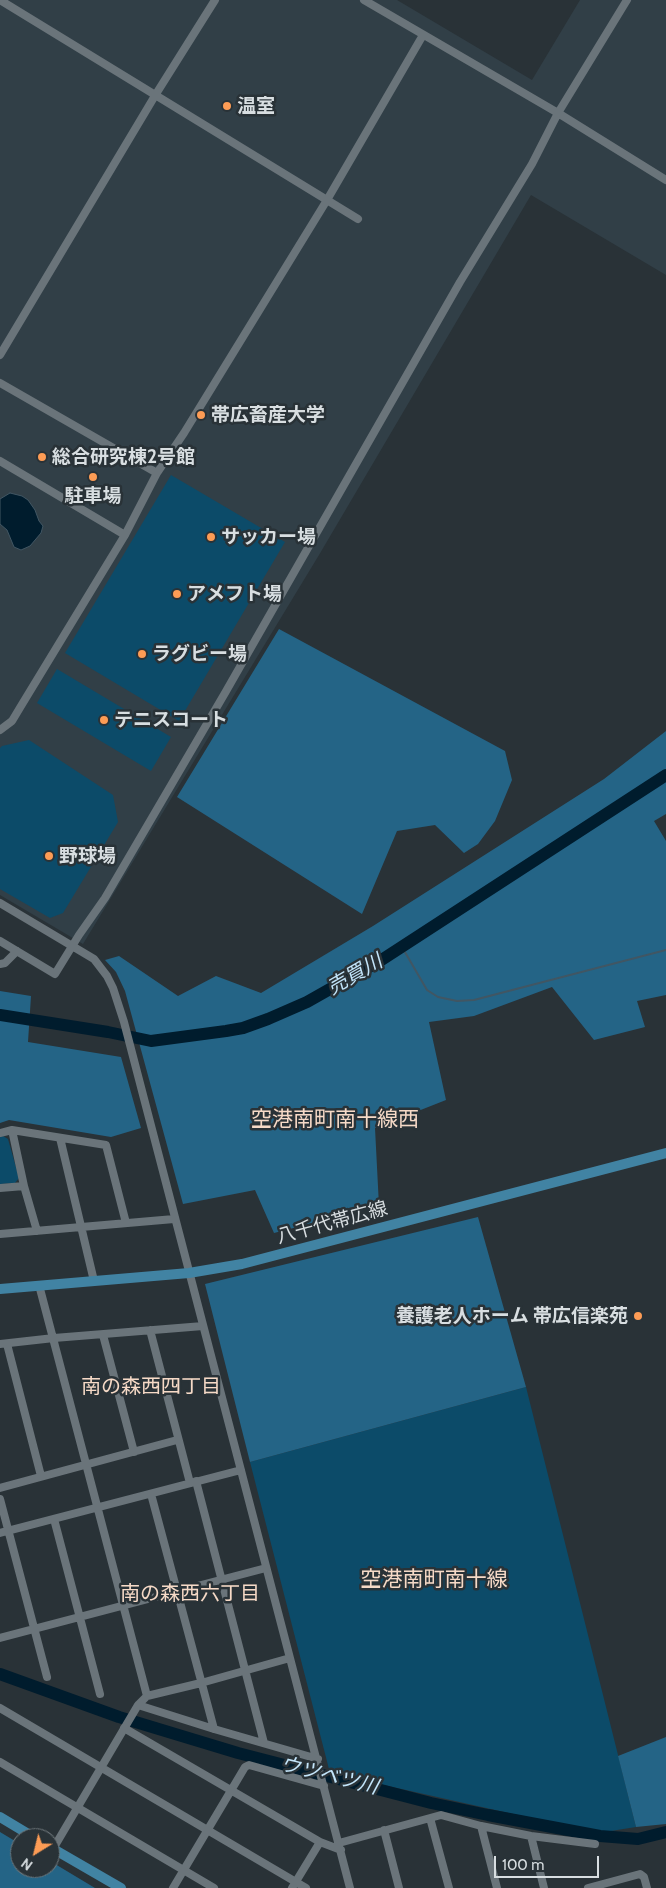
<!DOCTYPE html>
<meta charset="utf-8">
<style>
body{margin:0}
#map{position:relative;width:666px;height:1888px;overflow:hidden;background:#293237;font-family:Cabin,sans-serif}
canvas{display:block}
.north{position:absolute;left:10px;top:1828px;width:50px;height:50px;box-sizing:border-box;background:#293237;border:1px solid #6f777b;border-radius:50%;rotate:216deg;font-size:14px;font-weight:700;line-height:20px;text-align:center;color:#d8dee1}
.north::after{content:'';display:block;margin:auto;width:18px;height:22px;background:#fd9c55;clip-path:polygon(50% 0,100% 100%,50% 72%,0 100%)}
.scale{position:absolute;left:494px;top:1856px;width:105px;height:22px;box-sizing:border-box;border:2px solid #d8dee1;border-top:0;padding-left:6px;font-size:15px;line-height:18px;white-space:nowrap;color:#d8dee1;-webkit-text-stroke:4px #293237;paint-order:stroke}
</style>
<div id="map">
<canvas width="666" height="1888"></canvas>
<div class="north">N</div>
<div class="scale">100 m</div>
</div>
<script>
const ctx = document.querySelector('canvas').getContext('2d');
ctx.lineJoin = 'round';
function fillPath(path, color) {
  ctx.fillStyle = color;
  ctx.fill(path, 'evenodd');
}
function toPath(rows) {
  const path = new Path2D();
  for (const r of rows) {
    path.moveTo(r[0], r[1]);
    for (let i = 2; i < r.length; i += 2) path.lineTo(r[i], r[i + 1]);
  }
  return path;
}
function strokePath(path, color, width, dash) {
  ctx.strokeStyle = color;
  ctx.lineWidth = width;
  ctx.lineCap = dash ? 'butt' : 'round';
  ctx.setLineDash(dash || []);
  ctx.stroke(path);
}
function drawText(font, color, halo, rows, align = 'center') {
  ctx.font = font + ' Cabin,"Noto Sans JP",sans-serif';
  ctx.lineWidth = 5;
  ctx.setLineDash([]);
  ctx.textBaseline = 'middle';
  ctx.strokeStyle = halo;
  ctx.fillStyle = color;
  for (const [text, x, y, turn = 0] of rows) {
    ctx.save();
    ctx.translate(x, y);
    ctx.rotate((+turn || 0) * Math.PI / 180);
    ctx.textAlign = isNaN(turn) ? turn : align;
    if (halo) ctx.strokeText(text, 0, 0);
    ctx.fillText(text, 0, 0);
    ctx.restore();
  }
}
fillPath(toPath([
 [0,0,397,0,532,80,580,0,666,0,666,275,531,195,319,555,83,944,0,895]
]), '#313f47');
fillPath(toPath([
 [171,475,285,542,179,721,65,653],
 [57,669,171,737,151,771,37,703],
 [29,740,113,795,118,822,63,913,50,918,0,889,0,748,2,746],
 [3,1136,8,1139,19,1178,15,1183,0,1184,0,1137],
 [526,1387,636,1827,598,1833,330,1773,250,1462]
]), '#0c4b69');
fillPath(toPath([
 [279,629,505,751,512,780,495,821,478,844,464,853,435,825,397,831,362,914,177,797],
 [666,731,666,814,654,821,666,841,666,995,637,1001,645,1027,594,1040,552,987,474,1016,429,1022,446,1100,375,1128,379,1206,274,1233,255,1190,183,1204,125,991,116,972,105,960,119,956,178,996,216,976,261,993,373,926,604,779],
 [0,991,31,996,28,1042,121,1057,141,1128,111,1137,9,1120,0,1123],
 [478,1217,526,1387,250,1462,205,1284],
 [666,1737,666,1824,636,1827,618,1756],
 [0,1832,20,1844,20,1868,50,1868,50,1861,95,1888,0,1888]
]), '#246486');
const water = toPath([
 [10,493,22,496,28,500,35,510,39,521,43,526,41,533,30,546,21,550,14,547,7,530,0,524,0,499,10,493]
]);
fillPath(water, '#001c2d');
strokePath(water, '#415663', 1);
strokePath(toPath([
 [402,947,427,990,438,997,457,1001,474,1000,666,950]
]), '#415663', 2);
strokePath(toPath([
 [0,1015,108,1032,151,1041,226,1031,243,1028,268,1019,307,1002,383,959,666,775],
 [0,1674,119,1717,238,1753,431,1803,488,1815,600,1836,638,1839,666,1832]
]), '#001c2d', 12);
strokePath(toPath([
 [0,0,358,219],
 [364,0,558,113,666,180],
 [0,355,156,94,215,0],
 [0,383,157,473],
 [0,461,125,535],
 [0,730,12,721,21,706,125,535,157,473,184,433,327,200,423,35],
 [0,903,94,959,107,976,113,988,124,1022,350,1888],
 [0,941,55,974,79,935,105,898,225,693,460,282,532,164,558,113,627,0],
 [0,964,5,963,17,951],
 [12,1130,24,1186,37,1231],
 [0,1133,12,1130,106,1145,126,1223],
 [60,1138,94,1281],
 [0,1188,24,1186],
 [0,1234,174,1219],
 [39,1285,147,1696],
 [150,1330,190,1483],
 [103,1335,134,1452],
 [0,1344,54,1338,203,1326],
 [7,1344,41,1476],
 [196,1481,264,1743],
 [0,1488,177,1440],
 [151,1494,214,1729],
 [0,1499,47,1677],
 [54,1519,100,1694],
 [0,1533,241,1470],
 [0,1638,266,1568],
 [138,1705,214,1729,318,1759],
 [0,1708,306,1888],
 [124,1728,320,1842,341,1850],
 [0,1762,214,1888],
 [430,1818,449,1888],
 [481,1826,497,1888],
 [384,1830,399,1888],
 [531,1836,544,1888],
 [339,1843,441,1815,481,1826,531,1836,595,1844],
 [53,1849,138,1705,147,1696,201,1683,290,1658],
 [173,1888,245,1767,249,1765,324,1786],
 [292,1888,320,1842],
 [588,1888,640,1874,644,1877,647,1888]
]), '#6a747a', 8);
strokePath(toPath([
 [0,1289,189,1273,242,1264,666,1153],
 [0,1817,35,1838],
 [50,1847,121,1888]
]), '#4183a3', 10);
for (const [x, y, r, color] of [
 [227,106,5,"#fd9c55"],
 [201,415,5,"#fd9c55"],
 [42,457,5,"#fd9c55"],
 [93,477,5,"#fd9c55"],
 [211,537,5,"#fd9c55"],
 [177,594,5,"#fd9c55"],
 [142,654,5,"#fd9c55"],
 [104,720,5,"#fd9c55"],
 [49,856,5,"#fd9c55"],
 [638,1316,5,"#fd9c55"]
]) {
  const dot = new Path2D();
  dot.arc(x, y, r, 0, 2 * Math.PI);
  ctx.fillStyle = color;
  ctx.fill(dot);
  strokePath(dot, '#293237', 2);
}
drawText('bold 19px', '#d8dee1', '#293237', [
 ["温室",237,106],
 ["帯広畜産大学",211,415],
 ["総合研究棟2号館",52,457],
 ["駐車場",93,496,"center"],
 ["サッカー場",221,537],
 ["アメフト場",187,594],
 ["ラグビー場",152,654],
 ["テニスコート",114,720],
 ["野球場",59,856],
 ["養護老人ホーム 帯広信楽苑",628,1316,"right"]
], 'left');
drawText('19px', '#d8dee1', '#293237', [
 ["八千代帯広線",332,1223,-15]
]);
drawText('italic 20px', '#c3e5fa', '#293237', [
 ["売買川",355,975,-30],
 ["ウツベツ川",329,1776,14]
]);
drawText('20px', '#f6dac7', '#293237', [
 ["南の森西四丁目",151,1387],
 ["南の森西六丁目",190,1594]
]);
drawText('21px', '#f6dac7', '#293237', [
 ["空港南町南十線西",335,1120],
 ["空港南町南十線",434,1580]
]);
</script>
